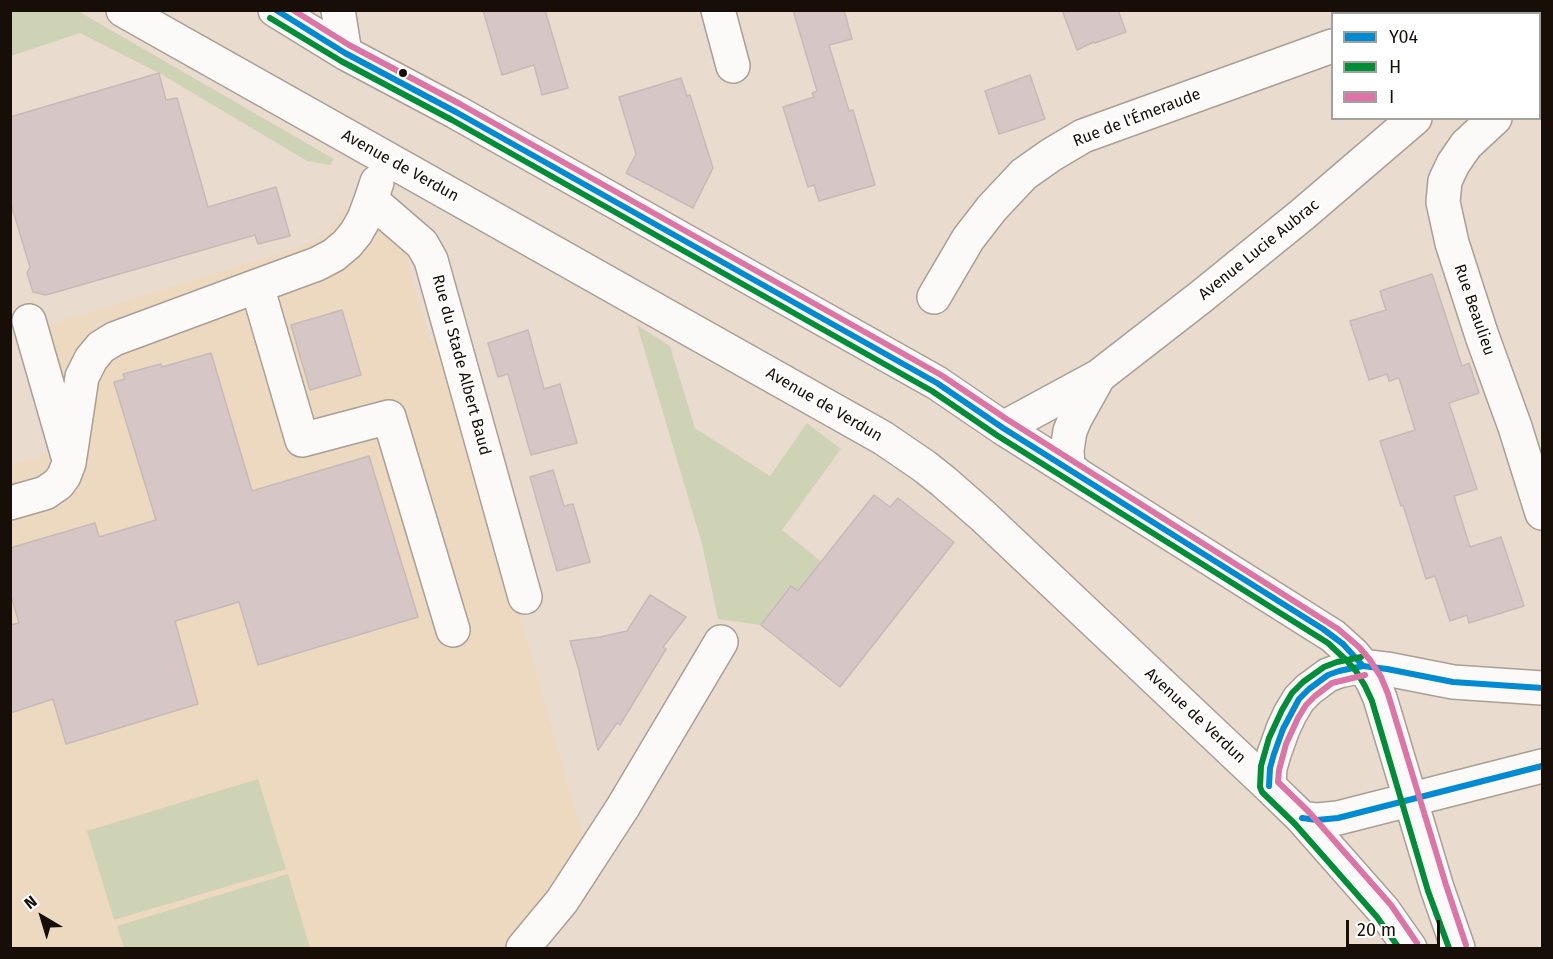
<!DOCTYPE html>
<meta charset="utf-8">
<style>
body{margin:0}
#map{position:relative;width:1553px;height:959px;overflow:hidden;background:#e9dcce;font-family:"Fira Sans",sans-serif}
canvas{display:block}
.frame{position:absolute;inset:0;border:12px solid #170f07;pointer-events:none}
.legend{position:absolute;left:1331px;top:12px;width:210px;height:108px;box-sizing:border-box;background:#fff;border:2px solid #a29f9c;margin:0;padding:8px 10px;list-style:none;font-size:18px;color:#170f07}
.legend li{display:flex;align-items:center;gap:12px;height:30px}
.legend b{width:30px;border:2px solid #a29f9c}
.north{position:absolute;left:12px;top:887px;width:60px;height:60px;-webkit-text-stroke:4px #fff;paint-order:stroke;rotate:322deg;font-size:16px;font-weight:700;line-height:24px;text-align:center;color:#170f07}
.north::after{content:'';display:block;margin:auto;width:21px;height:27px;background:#170f07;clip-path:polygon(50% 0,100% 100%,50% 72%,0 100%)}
.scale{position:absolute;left:1346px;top:920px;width:94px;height:27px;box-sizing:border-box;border:3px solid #170f07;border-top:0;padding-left:8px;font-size:18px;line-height:21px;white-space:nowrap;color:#170f07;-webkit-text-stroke:4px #fff;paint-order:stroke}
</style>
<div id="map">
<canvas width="1553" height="959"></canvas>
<div class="frame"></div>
<ul class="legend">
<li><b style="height:8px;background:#008ad2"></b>Y04</li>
<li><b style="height:8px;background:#008d38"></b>H</li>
<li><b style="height:8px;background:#dc74a5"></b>I</li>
</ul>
<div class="north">N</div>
<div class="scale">20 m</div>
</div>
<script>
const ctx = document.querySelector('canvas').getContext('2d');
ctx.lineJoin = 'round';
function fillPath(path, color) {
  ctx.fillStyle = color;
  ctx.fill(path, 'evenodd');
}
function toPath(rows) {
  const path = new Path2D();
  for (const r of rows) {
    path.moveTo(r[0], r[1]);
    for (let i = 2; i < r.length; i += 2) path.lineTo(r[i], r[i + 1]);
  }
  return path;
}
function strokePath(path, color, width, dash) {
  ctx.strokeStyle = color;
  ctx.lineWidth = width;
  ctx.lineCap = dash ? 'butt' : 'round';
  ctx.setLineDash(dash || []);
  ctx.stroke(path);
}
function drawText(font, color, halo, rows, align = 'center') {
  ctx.font = font + ' "Fira Sans",sans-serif';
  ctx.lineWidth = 5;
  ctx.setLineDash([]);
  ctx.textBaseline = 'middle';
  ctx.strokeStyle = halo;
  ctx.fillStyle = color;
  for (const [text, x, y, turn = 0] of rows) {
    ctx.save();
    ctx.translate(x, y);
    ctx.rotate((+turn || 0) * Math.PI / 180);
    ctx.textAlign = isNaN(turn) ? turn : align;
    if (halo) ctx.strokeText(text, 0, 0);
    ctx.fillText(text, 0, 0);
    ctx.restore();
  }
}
fillPath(toPath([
 [345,205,375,228,385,226,403,243,430,340,442,337,584,840,510,948,11,948,11,465,50,453,32,330,301,247,320,237,338,219]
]), '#edd8c0');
fillPath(toPath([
 [10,11,78,11,334,159,330,165,307,161,159,73,80,33,11,56],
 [637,325,670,346,695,428,770,476,807,423,841,449,782,530,822,562,798,591,791,586,761,625,718,619,702,544],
 [258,779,286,869,114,920,87,831],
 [288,874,310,948,124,948,117,926]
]), '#cfd3b6');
const building = toPath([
 [483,10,545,10,568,88,542,95,534,65,502,75,483,10],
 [793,10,844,10,852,39,829,45,849,111,853,110,875,185,819,201,814,185,808,187,783,107,814,97,812,93,817,91,793,10],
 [1062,10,1118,10,1126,32,1095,43,1094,42,1077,50,1062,10],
 [159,73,166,100,177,98,208,207,276,187,290,236,258,244,255,235,46,295,33,292,27,273,30,267,10,201,10,117,159,73],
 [1030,75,1045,119,999,134,985,91,1030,75],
 [681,78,687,96,690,95,713,168,693,208,626,173,636,154,619,97,681,78],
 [1432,274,1462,366,1469,363,1479,393,1449,403,1477,489,1454,496,1470,547,1501,537,1524,606,1469,623,1467,615,1450,621,1435,576,1426,579,1403,505,1401,506,1380,441,1415,430,1399,378,1389,381,1387,374,1369,380,1350,321,1386,310,1380,291,1432,274],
 [342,310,361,375,310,390,291,325,342,310],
 [528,330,544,389,560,384,577,443,531,455,508,374,498,377,488,343,528,330],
 [211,353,252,491,369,456,418,617,258,665,239,602,175,621,198,704,66,744,53,699,10,713,10,625,19,623,10,592,10,548,95,523,99,537,156,520,114,382,125,379,123,374,161,364,162,367,211,353],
 [553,470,564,506,573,504,590,562,557,571,530,477,553,470],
 [874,495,890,507,898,498,954,542,840,687,761,625,791,586,798,591,874,495],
 [650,595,686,617,663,647,666,649,620,725,617,723,598,750,578,667,570,641,600,637,627,631,650,595]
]);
fillPath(building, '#d6c7c6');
strokePath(building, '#c6bab7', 1.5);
const minor = toPath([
 [123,10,883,438,924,466,943,481,983,516,1269,786,1302,818,1384,911,1410,948],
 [275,10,345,53,456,112,937,383,1003,428,1333,636,1353,654,1363,666,1373,682,1380,698,1437,888,1458,948],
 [338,10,345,53],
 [718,10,733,66],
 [1416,14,1423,10],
 [1532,14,1535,10],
 [1540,78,1542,76],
 [1495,118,1466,145,1453,164,1445,181,1443,202,1452,243,1482,336,1515,427,1542,513],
 [377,182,371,200,422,244,431,260,525,597],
 [371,200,364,219,356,233,347,244,334,255,317,264,257,286,302,440,389,417,453,630],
 [934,297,968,239,992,208,1024,174,1051,155,1083,136,1332,46],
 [29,321,67,453],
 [1003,428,1099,376,1202,296,1303,214,1415,118],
 [1079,476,1068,467,1067,450,1070,431,1075,419,1099,376],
 [10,503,45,493,58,484,64,476,69,463,82,377,91,359,101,347,114,339,257,286],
 [1269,786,1270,768,1274,754,1283,729,1290,714,1299,699,1309,689,1328,675,1339,671,1363,666,1387,669,1453,682,1542,688],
 [1302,818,1317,820,1338,818,1542,766],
 [523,948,562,901,623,807,721,642]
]);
strokePath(minor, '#a99f94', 36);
strokePath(minor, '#fcfaf8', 33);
strokePath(toPath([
 [276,10,345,53,456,112,937,383,1003,428,1323,629,1343,644,1363,666],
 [1269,786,1270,768,1274,754,1283,729,1299,699,1309,689,1328,675,1339,671,1363,666,1387,669,1453,682,1542,688],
 [1302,818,1317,820,1338,818,1542,766]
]), '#008ad2', 6);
strokePath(toPath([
 [270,18,341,61,452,120,932,391,998,436,1328,643,1346,660,1356,671,1365,686,1372,701,1428,891,1449,948],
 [1361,657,1337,662,1324,667,1303,682,1292,693,1282,710,1269,738,1261,766,1260,787,1262,792,1295,824,1377,917,1399,948]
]), '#008d38', 6);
strokePath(toPath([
 [293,10,349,45,460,104,941,375,1008,420,1338,629,1359,647,1370,660,1381,677,1388,694,1446,885,1466,945],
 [1365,675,1332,683,1315,696,1306,705,1298,718,1286,744,1279,770,1278,782,1309,812,1391,905,1417,943]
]), '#dc74a5', 6);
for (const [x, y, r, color] of [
 [403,73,5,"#170f07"]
]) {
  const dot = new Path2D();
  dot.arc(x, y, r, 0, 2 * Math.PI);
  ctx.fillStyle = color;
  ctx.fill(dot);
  strokePath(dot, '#fff', 2);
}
drawText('16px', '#170f07', '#fff', [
 ["Rue de l'Émeraude",1137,118,-21],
 ["Avenue de Verdun",400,166,29],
 ["Avenue Lucie Aubrac",1259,250,-39],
 ["Rue Beaulieu",1474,310,71],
 ["Rue du Stade Albert Baud",461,365,75],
 ["Avenue de Verdun",824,405,30],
 ["Avenue de Verdun",1195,716,43]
]);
</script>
